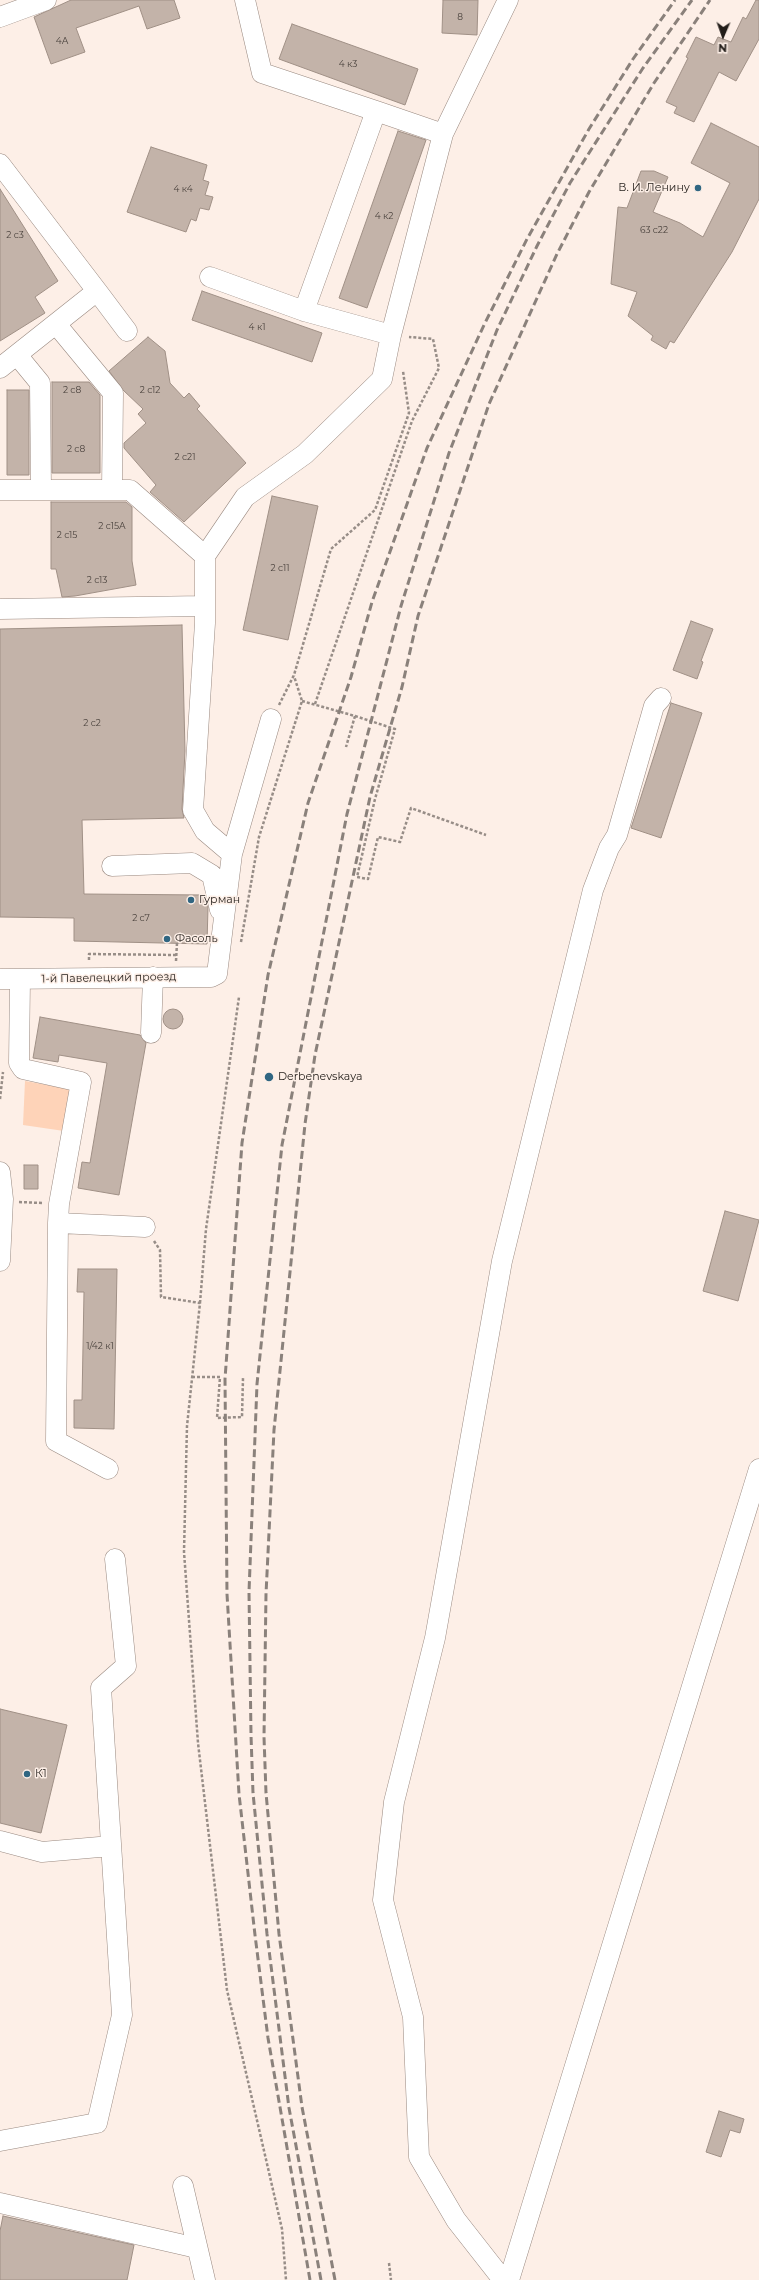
<!DOCTYPE html>
<meta charset="utf-8">
<style>
body{margin:0}
#map{position:relative;width:759px;height:2280px;overflow:hidden;background:#fdefe7;font-family:Montserrat,sans-serif}
canvas{display:block}
.north{position:absolute;left:703px;top:16px;width:40px;height:40px;-webkit-text-stroke:3px #fdefe7;paint-order:stroke;rotate:182deg;font-size:11px;font-weight:700;line-height:16px;text-align:center;color:#221d19}
.north::after{content:'';display:block;margin:auto;width:14px;height:18px;background:#221d19;clip-path:polygon(50% 0,100% 100%,50% 72%,0 100%)}
</style>
<div id="map">
<canvas width="759" height="2280"></canvas>
<div class="north">N</div>
</div>
<script>
const ctx = document.querySelector('canvas').getContext('2d');
ctx.lineJoin = 'round';
function fillPath(path, color) {
  ctx.fillStyle = color;
  ctx.fill(path, 'evenodd');
}
function toPath(rows) {
  const path = new Path2D();
  for (const r of rows) {
    if (r.length === 3) {
      path.moveTo(r[0] + r[2], r[1]);
      path.arc(r[0], r[1], r[2], 0, 2 * Math.PI);
      continue;
    }
    path.moveTo(r[0], r[1]);
    for (let i = 2; i < r.length; i += 2) path.lineTo(r[i], r[i + 1]);
  }
  return path;
}
function strokePath(path, color, width, dash) {
  ctx.strokeStyle = color;
  ctx.lineWidth = width;
  ctx.lineCap = dash ? 'butt' : 'round';
  ctx.setLineDash(dash || []);
  ctx.stroke(path);
}
function drawText(font, color, halo, rows, align = 'center') {
  ctx.font = font + ' Montserrat,sans-serif';
  ctx.lineWidth = 3;
  ctx.setLineDash([]);
  ctx.textBaseline = 'middle';
  ctx.strokeStyle = halo;
  ctx.fillStyle = color;
  for (const [text, x, y, turn = 0] of rows) {
    ctx.save();
    ctx.translate(x, y);
    ctx.rotate((+turn || 0) * Math.PI / 180);
    ctx.textAlign = isNaN(turn) ? turn : align;
    if (halo) ctx.strokeText(text, 0, 0);
    ctx.fillText(text, 0, 0);
    ctx.restore();
  }
}
fillPath(toPath([
 [25,1081,70,1089,64,1131,23,1125]
]), '#fed3b8');
const building = toPath([
 [71,0,174,0,180,18,147,29,139,6,76,28,85,52,51,64,34,17,71,0],
 [443,0,478,0,477,35,442,33,443,0],
 [756,0,759,0,759,39,736,81,719,72,694,122,674,113,677,107,666,102,688,58,686,57,696,37,714,45,718,37,731,42,743,17,746,19,756,0],
 [292,24,418,69,405,105,279,59,292,24],
 [711,123,759,147,759,199,732,252,674,343,670,341,666,349,651,340,653,336,628,316,637,292,611,284,618,207,627,208,641,171,654,171,668,177,653,212,680,223,703,237,730,183,691,163,711,123],
 [398,131,426,140,367,308,339,298,398,131],
 [151,147,207,165,203,180,209,182,205,195,213,197,209,210,200,208,196,221,191,219,186,232,127,212,151,147],
 [0,189,58,281,35,297,45,313,0,341,0,189],
 [202,291,322,333,312,362,192,320,202,291],
 [148,337,165,351,170,383,184,398,189,393,200,406,197,409,246,463,184,522,150,492,156,485,124,448,124,443,146,423,138,414,143,409,123,390,109,371,148,337],
 [52,382,89,382,100,395,100,473,52,473,52,382],
 [7,390,29,390,29,475,7,475,7,390],
 [272,496,318,506,288,640,243,630,272,496],
 [51,502,126,502,132,507,132,561,136,585,75,596,62,597,56,569,51,569,51,502],
 [691,621,713,629,701,661,703,662,697,679,673,670,691,621],
 [182,625,185,751,182,809,184,818,82,820,84,894,205,895,208,907,207,944,74,941,74,918,0,917,0,629,182,625],
 [671,703,702,713,661,838,631,828,671,703],
 [173,1019,10],
 [40,1017,140,1035,146,1043,119,1195,78,1188,82,1162,90,1163,107,1063,59,1055,58,1062,33,1058,40,1017],
 [24,1165,38,1165,38,1189,24,1189,24,1165],
 [725,1211,759,1220,738,1301,703,1291,725,1211],
 [78,1269,117,1269,114,1429,74,1428,74,1400,82,1400,84,1292,77,1292,78,1269],
 [0,1709,67,1725,41,1833,0,1823,0,1709],
 [719,2111,744,2119,740,2133,730,2130,721,2157,706,2152,719,2111],
 [3,2216,134,2245,127,2280,0,2280,0,2231,3,2216]
]);
fillPath(building, '#c3b3a9');
strokePath(building, '#a09086', 1);
const minor = toPath([
 [245,0,262,73,376,111,304,311],
 [0,17,46,0],
 [376,111,443,134],
 [0,164,97,291,0,368],
 [210,277,304,311,391,335],
 [97,291,127,331],
 [56,324,113,393,112,490],
 [17,355,40,383,41,490],
 [0,490,130,490,205,556],
 [0,609,204,606],
 [232,854,205,831,193,810,205,623,205,556,245,497,305,454,382,379,391,335,443,134,508,0],
 [112,866,192,863,212,875,220,910],
 [0,979,211,977,217,974,232,854,271,719],
 [20,979,19,1063,23,1069,81,1082,59,1204,58,1223,145,1227],
 [151,1033,153,977],
 [0,1172,3,1199,0,1261],
 [58,1223,56,1441,108,1469],
 [0,1841,42,1852,111,1846],
 [0,2141,97,2123,122,2015,101,1688,126,1666,115,1559],
 [183,2186,205,2280],
 [0,2203,197,2248],
 [503,2280,456,2220,419,2157,413,2017,383,1900,394,1802,435,1638,502,1261,593,890,609,848,617,835,654,706,661,698],
 [509,2280,759,1469]
]);
strokePath(minor, '#998980', 21);
strokePath(toPath([
 [302,701,355,716,346,747],
 [315,704,412,421,439,368,433,339,409,337],
 [279,705,294,675,331,549,375,510,409,413,403,371],
 [355,716,395,729,375,799,357,877,368,879,378,837,400,842,411,808,486,835],
 [241,942,259,837,302,701,294,676],
 [89,960,89,954,177,955],
 [176,961,177,943],
 [0,1099,3,1072],
 [19,1202,42,1203],
 [154,1241,160,1250,161,1297,200,1303,187,1426,184,1552,198,1743,227,1990,282,2229,286,2280],
 [200,1303,206,1229,239,997],
 [192,1377,220,1377,217,1418,242,1417,243,1378],
 [389,2263,391,2280]
]), '#978d87', 2.5, [3, 2]);
strokePath(minor, '#fff', 20);
strokePath(toPath([
 [310,2280,268,2038,255,1935,239,1794,227,1594,225,1379,242,1143,268,975,308,803,351,677,372,602,427,448,484,325,527,239,589,129,633,59,675,0],
 [321,2280,289,2108,267,1934,253,1793,251,1735,249,1592,257,1384,282,1145,347,814,401,606,449,453,497,330,537,246,570,183,643,68,692,0],
 [335,2280,302,2107,279,1934,266,1793,264,1737,266,1594,274,1430,305,1124,315,1055,370,797,402,687,418,616,489,404,557,254,589,192,654,83,710,0]
]), '#8a817b', 3, [8, 4]);
for (const [x, y, r, color] of [
 [698,188,4,"#306682"],
 [191,900,4,"#306682"],
 [167,939,4,"#306682"],
 [269,1077,5,"#306682"],
 [27,1774,4,"#306682"]
]) {
  const dot = new Path2D();
  dot.arc(x, y, r, 0, 2 * Math.PI);
  ctx.fillStyle = color;
  ctx.fill(dot);
  strokePath(dot, '#fdefe7', 1.5);
}
drawText('9px', '#4a423d', null, [
 ["8",460,17],
 ["4А",62,41],
 ["4 к3",348,64],
 ["4 к4",183,189],
 ["4 к2",384,216],
 ["63 с22",654,230],
 ["2 с3",15,235],
 ["4 к1",257,327],
 ["2 с8",72,390],
 ["2 с12",150,390],
 ["2 с8",76,449],
 ["2 с21",185,457],
 ["2 с15А",112,526],
 ["2 с15",67,535],
 ["2 с11",280,568],
 ["2 с13",97,580],
 ["2 с2",92,723],
 ["2 с7",141,918],
 ["1/42 к1",100,1346]
]);
drawText('11px', '#221d19', '#fdefe7', [
 ["В. И. Ленину",690,188,"right"],
 ["Гурман",199,900],
 ["Фасоль",175,939],
 ["Derbenevskaya",278,1077],
 ["К1",35,1774]
], 'left');
drawText('11px', '#221d19', '#fdefe7', [
 ["1-й Павелецкий проезд",109,978,-1]
]);
</script>
